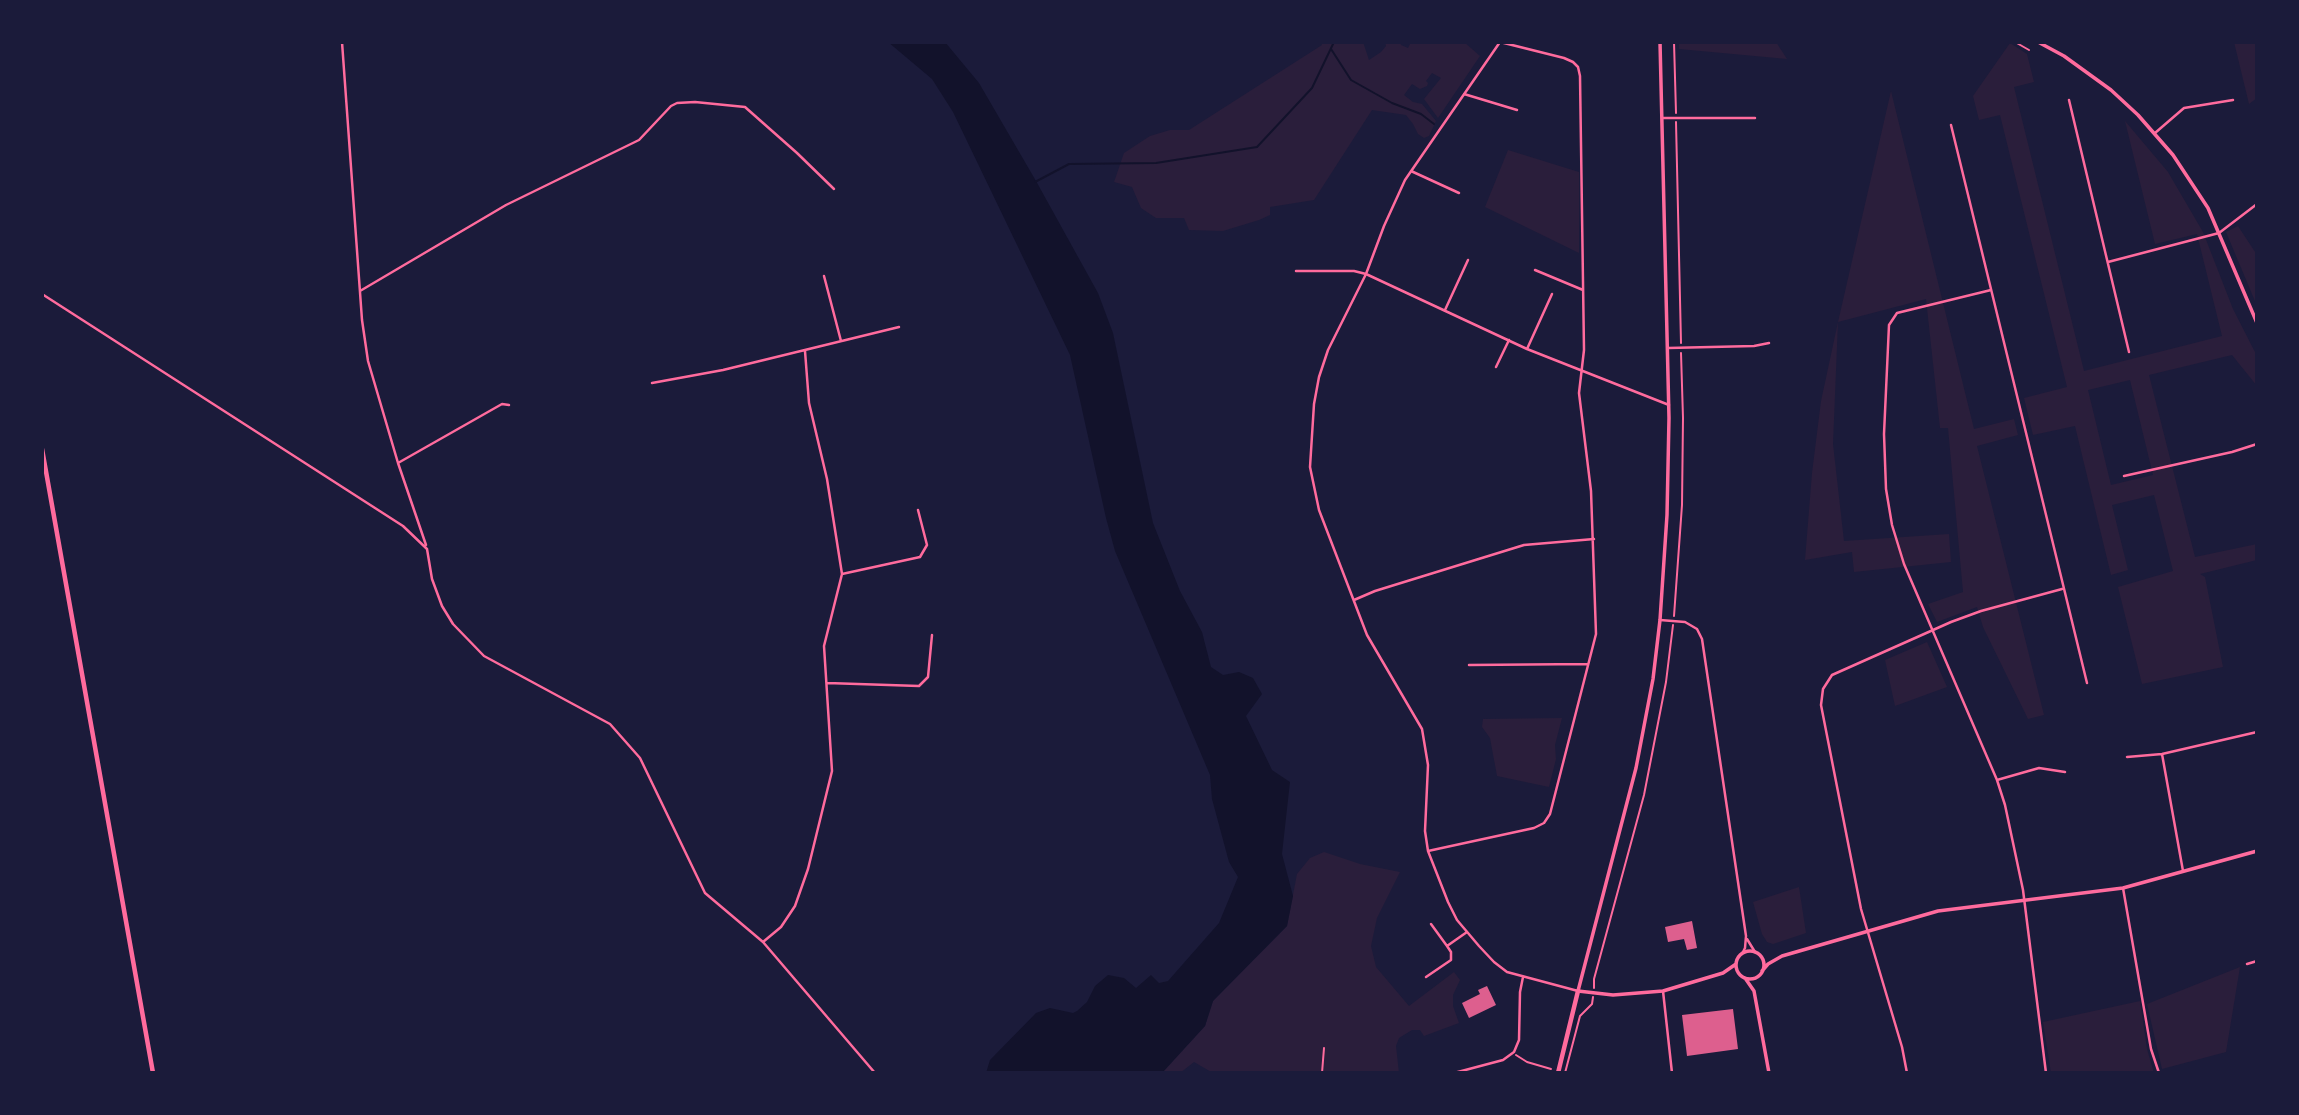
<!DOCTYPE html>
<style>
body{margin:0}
#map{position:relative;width:2299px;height:1115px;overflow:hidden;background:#1b1b3a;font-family:"Roboto Serif",serif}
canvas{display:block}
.frame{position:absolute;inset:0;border:44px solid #1b1b3a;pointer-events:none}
</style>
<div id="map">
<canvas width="2299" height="1115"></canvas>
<div class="frame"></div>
</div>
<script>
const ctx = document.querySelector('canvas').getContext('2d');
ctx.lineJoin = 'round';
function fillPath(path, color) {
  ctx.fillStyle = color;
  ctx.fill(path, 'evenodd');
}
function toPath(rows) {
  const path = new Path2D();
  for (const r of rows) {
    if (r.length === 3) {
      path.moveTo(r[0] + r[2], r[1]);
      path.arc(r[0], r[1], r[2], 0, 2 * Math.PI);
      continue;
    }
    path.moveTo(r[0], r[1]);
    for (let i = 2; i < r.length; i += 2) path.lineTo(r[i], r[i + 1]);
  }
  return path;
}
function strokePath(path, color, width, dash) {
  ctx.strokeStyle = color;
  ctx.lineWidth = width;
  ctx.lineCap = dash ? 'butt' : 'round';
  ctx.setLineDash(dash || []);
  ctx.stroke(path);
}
fillPath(toPath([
 [1321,42,1363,42,1369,60,1381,52,1386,46,1385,42,1400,42,1401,45,1408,48,1411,42,1464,42,1480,56,1438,118,1424,99,1441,78,1432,73,1426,81,1428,83,1427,86,1420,89,1412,84,1404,95,1413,102,1422,104,1436,121,1429,136,1424,138,1418,134,1413,124,1406,115,1372,110,1314,200,1270,207,1270,215,1259,220,1223,231,1189,230,1184,218,1156,218,1141,208,1132,187,1114,182,1124,153,1150,136,1170,130,1189,130,1322,45],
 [1679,42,1776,42,1787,59,1679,49],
 [2234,42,2257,42,2257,98,2249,104],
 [2010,43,2027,54,2034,82,2014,87,2084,371,2222,336,2197,234,2155,244,2125,121,2168,172,2203,232,2233,309,2257,356,2257,386,2232,355,2149,375,2195,557,2257,544,2257,560,2200,574,2205,577,2223,667,2142,684,2118,587,2173,571,2154,495,2112,505,2128,570,2111,575,2075,426,2033,435,2024,398,2067,387,2000,115,1979,120,1973,96],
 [2130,380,2153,475,2111,485,2088,390],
 [1891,91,1974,429,2014,419,2018,435,1977,446,2044,715,2028,719,1983,627,1977,607,1937,622,1928,604,1963,592,1948,428,1940,428,1926,299,1838,322,1833,444,1844,541,1949,534,1951,562,1854,572,1852,552,1805,560,1812,473,1821,401,1838,322],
 [1508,150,1579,172,1579,253,1485,207],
 [2238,226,2257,255,2257,306,2226,232],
 [1927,642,1947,687,1895,706,1885,660],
 [1562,718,1555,745,1556,759,1549,787,1497,776,1490,738,1482,727,1483,719],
 [1324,852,1360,864,1400,872,1377,918,1371,946,1376,967,1409,1006,1454,972,1460,980,1453,995,1453,1006,1459,1023,1424,1036,1420,1030,1412,1030,1399,1038,1396,1046,1399,1073,1213,1073,1194,1062,1180,1073,1162,1073,1205,1026,1213,1001,1287,926,1297,874,1310,858],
 [1799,887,1806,933,1773,944,1767,942,1762,934,1753,902],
 [2240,967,2226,1052,2162,1069,2147,1004],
 [2140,1001,2147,1049,2154,1073,2051,1073,2043,1022]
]), '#2a1e3b');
fillPath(toPath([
 [888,42,945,42,979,83,1036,181,1098,293,1113,333,1153,523,1180,591,1202,632,1211,667,1223,675,1239,672,1253,678,1262,694,1246,716,1272,770,1290,782,1282,854,1293,896,1287,926,1213,1001,1205,1026,1162,1073,986,1073,990,1060,1036,1013,1050,1008,1073,1013,1077,1011,1087,1002,1095,986,1108,975,1124,978,1136,988,1151,975,1159,983,1168,981,1219,923,1238,877,1229,862,1212,799,1210,775,1115,551,1106,518,1070,355,953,112,932,79]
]), '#12122b');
strokePath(toPath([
 [1331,49,1351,80,1392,103,1421,114,1434,124],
 [1035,182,1069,164,1156,163,1257,147,1312,88,1334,42]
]), '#12122b', 2);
fillPath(toPath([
 [1692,921,1697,948,1687,950,1684,939,1668,942,1665,927],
 [1487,986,1496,1005,1469,1018,1462,1003,1480,994,1478,990],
 [1733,1009,1738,1049,1687,1056,1682,1015]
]), '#dd5f8e');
strokePath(toPath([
 [1674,42,1676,113],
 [2015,42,2029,50],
 [1676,122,1681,343],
 [1674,616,1682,505,1683,418,1681,353],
 [1594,988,1594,979,1644,795,1666,682,1673,625],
 [1516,1055,1527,1062,1551,1069],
 [1322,1073,1324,1048],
 [1565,1073,1580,1016,1592,1004,1593,997]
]), '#ff6b9d', 2);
strokePath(toPath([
 [342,42,362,320,368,361,398,463,426,545],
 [1464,94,1517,110],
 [2069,100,2129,352],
 [1663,118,1755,118],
 [1951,125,2087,683],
 [2155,133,2184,108,2233,100],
 [1411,171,1459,193],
 [2108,262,2219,233,2257,204],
 [1535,270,1583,290],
 [1296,271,1354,271,1366,274,1527,349,1669,405],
 [824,276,841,341],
 [1991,290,1897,313,1889,325,1884,434,1886,489,1892,525,1904,564,1997,780,2005,805,2023,890,2046,1073],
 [360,291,506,205,639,140,671,106,677,103,695,102,745,107,797,153,834,189],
 [42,294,403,526,427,549,432,579,442,606,453,624,484,656,610,724,640,758,705,893,763,942,875,1073],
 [1445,310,1468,260],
 [1668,348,1754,346,1769,343],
 [1527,349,1552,294],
 [1496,367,1509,340],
 [652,383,723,370,899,327],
 [398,463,502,404,509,405],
 [2124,476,2232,452,2257,444],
 [842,574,920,557,927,545,918,510],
 [1354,600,1375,591,1524,545,1594,539],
 [1660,620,1685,622,1697,629,1702,639,1746,936,1745,948,1742,954],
 [1469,665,1588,664],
 [827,683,919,686,928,677,932,635],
 [2162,754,2183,871],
 [2127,757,2162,754,2257,732],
 [1997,780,2039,768,2065,772],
 [1428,851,1534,828,1544,823,1550,814,1596,634,1591,491,1579,393,1584,350,1580,76,1578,67,1573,62,1564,58,1500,42,1405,180,1384,226,1366,274,1328,350,1319,377,1314,404,1310,467,1319,510,1367,635,1422,729,1428,765,1425,831,1428,851,1448,902,1457,920,1479,946,1494,962,1507,972,1578,991],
 [2123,888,2151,1049,2159,1073],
 [1431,924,1447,946],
 [1747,939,1755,952],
 [763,942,781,927,795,906,808,869,832,771,824,646,842,574,827,479,809,403,805,351],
 [2247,964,2257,961],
 [1426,977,1451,960,1451,952,1447,946,1467,932],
 [1663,991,1672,1073],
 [1454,1073,1503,1060,1514,1052,1519,1040,1520,992,1523,977],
 [1907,1073,1902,1047,1861,909,1821,705,1823,689,1832,675,1951,622,1981,611,2062,589]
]), '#ff6b9d', 2.5);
strokePath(toPath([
 [1660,42,1669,418,1667,515,1660,620,1653,679,1636,768,1578,991,1613,995,1663,991,1723,973,1736,964],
 [2038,42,2064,56,2111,90,2138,115,2173,155,2208,208,2257,323],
 [1750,965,14],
 [1762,971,1768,964,1782,956,1938,911,2123,888,2257,851],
 [1745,978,1754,991,1769,1073]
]), '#ff6b9d', 3.5);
strokePath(toPath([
 [1558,1073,1578,991]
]), '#ff6b9d', 4.5);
strokePath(toPath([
 [42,449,153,1073]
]), '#ff6b9d', 4.5);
</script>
